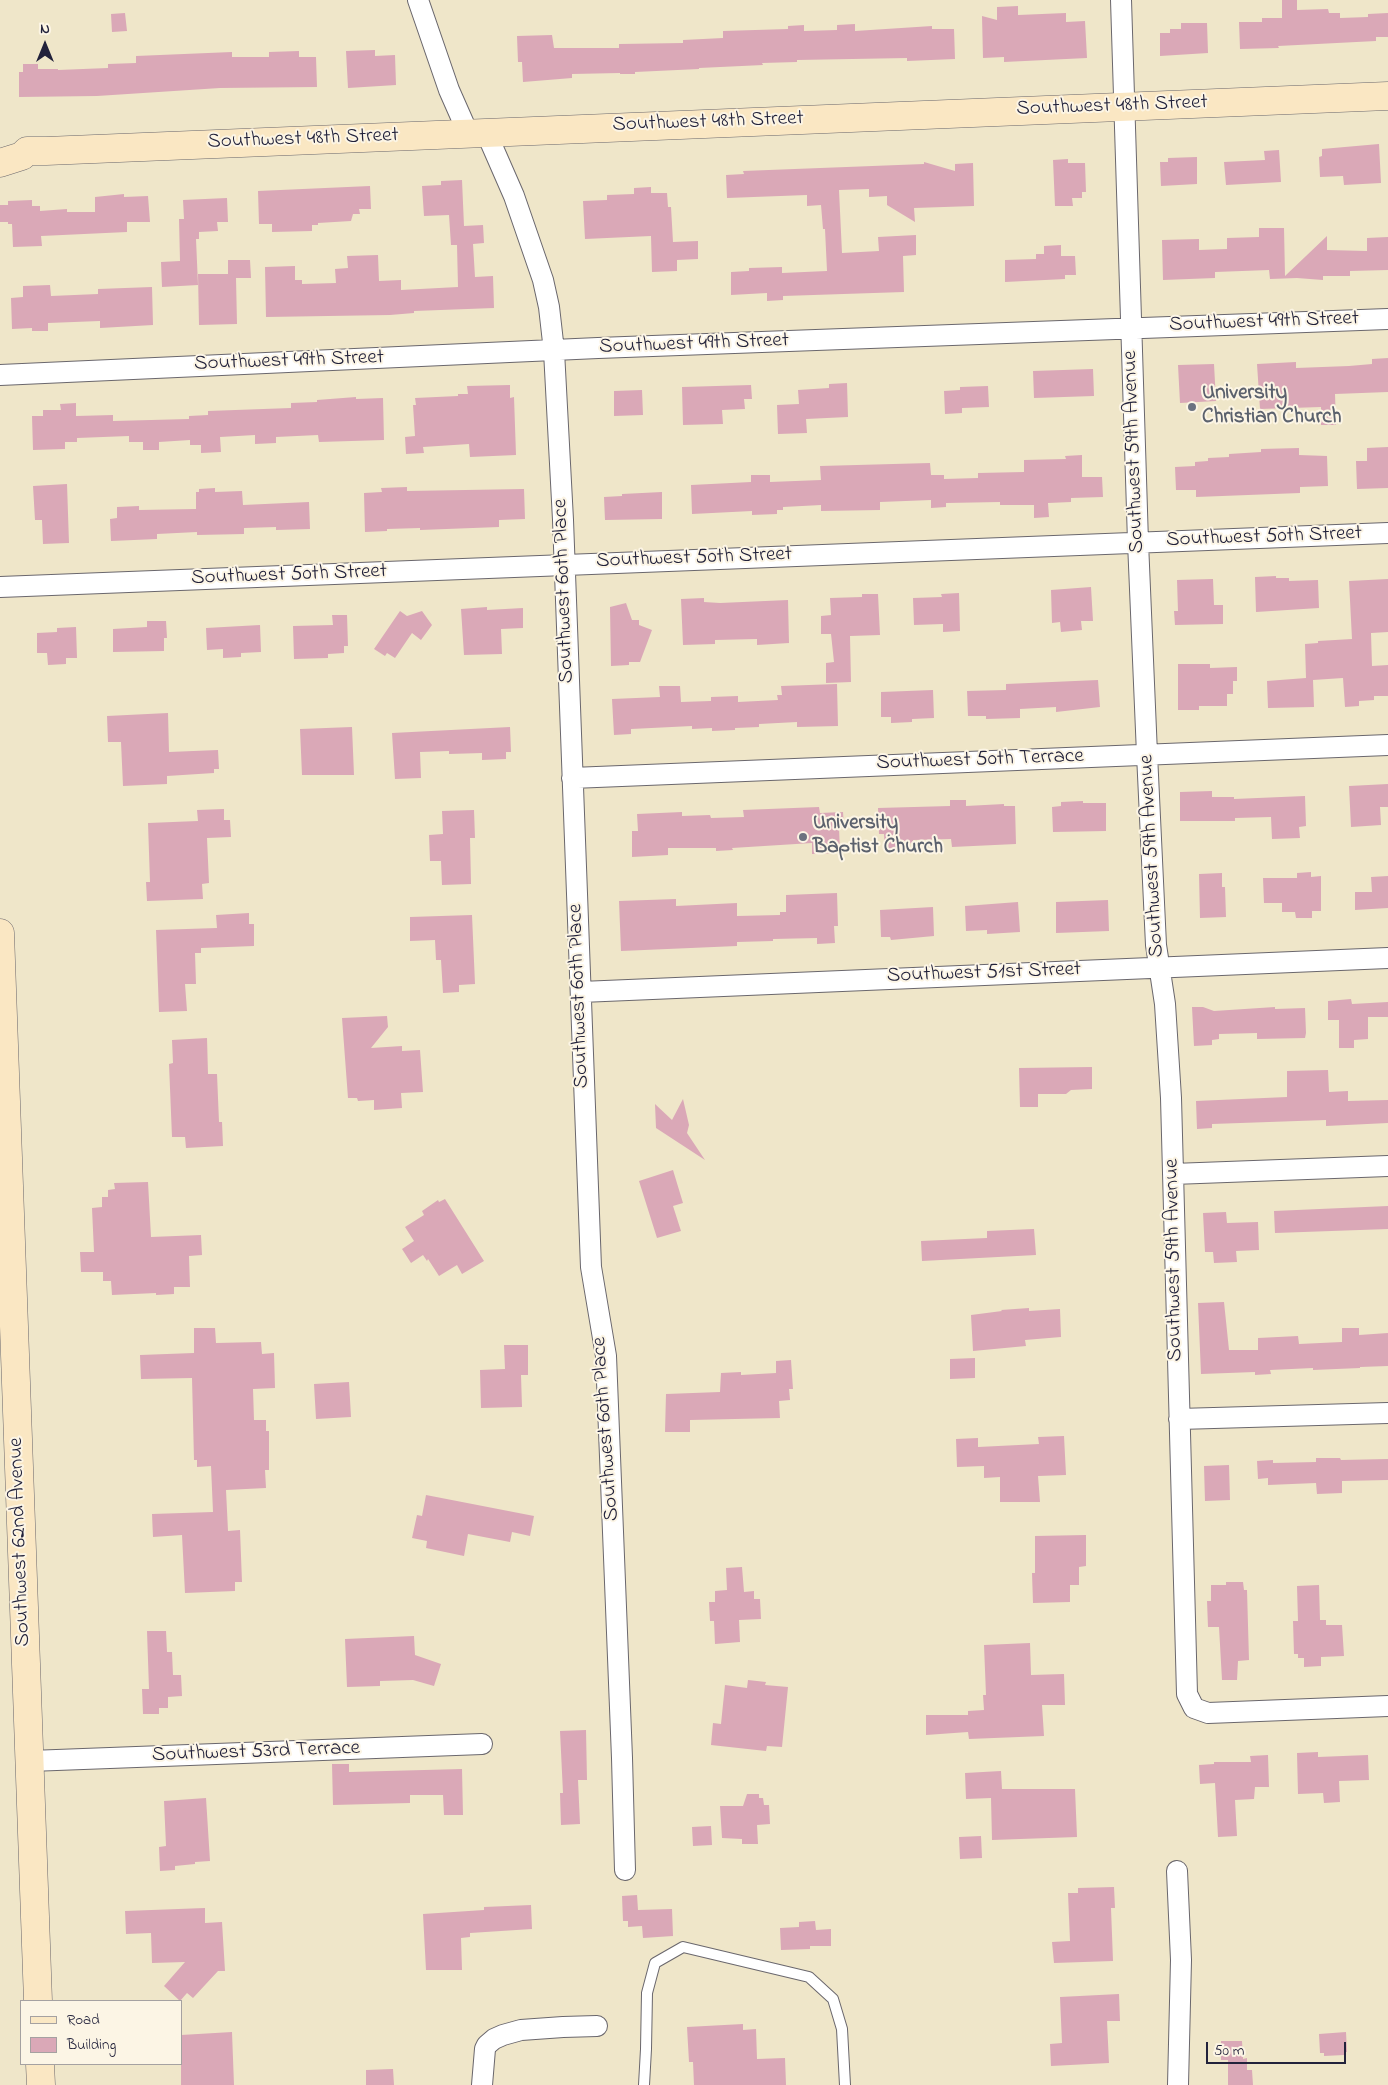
<!DOCTYPE html>
<style>
body{margin:0}
#map{position:relative;width:1388px;height:2085px;overflow:hidden;background:#efe6c9;font-family:"Indie Flower",sans-serif}
canvas{display:block}
.legend{position:absolute;left:20px;top:2000px;width:162px;height:65px;box-sizing:border-box;background:#fcf5e5;border:1px solid #a5a1a1;margin:0;padding:6px 9px;list-style:none;font-size:15px;color:#22223b}
.legend li{display:flex;align-items:center;gap:10px;height:25px}
.legend b{width:25px;border:1px solid #a5a1a1}
.north{position:absolute;left:20px;top:20px;width:50px;height:50px;-webkit-text-stroke:4px #fcf5e5;paint-order:stroke;rotate:0deg;font-size:14px;font-weight:700;line-height:20px;text-align:center;color:#22223b}
.north::after{content:'';display:block;margin:auto;width:18px;height:22px;background:#22223b;clip-path:polygon(50% 0,100% 100%,50% 72%,0 100%)}
.scale{position:absolute;left:1206px;top:2042px;width:140px;height:22px;box-sizing:border-box;border:2px solid #22223b;border-top:0;padding-left:6px;font-size:15px;line-height:18px;white-space:nowrap;color:#22223b;-webkit-text-stroke:4px #fcf5e5;paint-order:stroke}
</style>
<div id="map">
<canvas width="1388" height="2085"></canvas>
<ul class="legend">
<li><b style="height:6px;background:#fae7c3"></b>Road</li>
<li><b style="height:14px;background:#daa8b7"></b>Building</li>
</ul>
<div class="north">N</div>
<div class="scale">50 m</div>
</div>
<script>
const ctx = document.querySelector('canvas').getContext('2d');
ctx.lineJoin = 'round';
function fillPath(path, color) {
  ctx.fillStyle = color;
  ctx.fill(path, 'evenodd');
}
function toPath(rows) {
  const path = new Path2D();
  for (const r of rows) {
    path.moveTo(r[0], r[1]);
    for (let i = 2; i < r.length; i += 2) path.lineTo(r[i], r[i + 1]);
  }
  return path;
}
function strokePath(path, color, width, dash) {
  ctx.strokeStyle = color;
  ctx.lineWidth = width;
  ctx.lineCap = dash ? 'butt' : 'round';
  ctx.setLineDash(dash || []);
  ctx.stroke(path);
}
function drawText(font, color, halo, rows, align = 'center') {
  ctx.font = font + ' "Indie Flower",sans-serif';
  ctx.lineWidth = 4;
  ctx.setLineDash([]);
  ctx.textBaseline = 'middle';
  ctx.strokeStyle = halo;
  ctx.fillStyle = color;
  for (const [text, x, y, turn = 0] of rows) {
    ctx.save();
    ctx.translate(x, y);
    ctx.rotate((+turn || 0) * Math.PI / 180);
    ctx.textAlign = isNaN(turn) ? turn : align;
    if (halo) ctx.strokeText(text, 0, 0);
    ctx.fillText(text, 0, 0);
    ctx.restore();
  }
}
fillPath(toPath([
 [1282,0,1297,0,1297,10,1328,9,1329,13,1340,13,1340,18,1368,17,1368,14,1388,13,1388,37,1376,37,1376,41,1278,46,1279,48,1240,49,1239,22,1262,22,1262,18,1282,18],
 [1018,6,1018,15,1066,13,1066,22,1085,21,1087,58,1004,62,1004,57,983,58,982,16,997,20,997,7],
 [125,13,127,31,112,32,111,14],
 [1181,23,1207,23,1208,53,1160,56,1160,33,1170,33,1170,29,1181,29],
 [855,24,855,31,932,26,932,29,954,29,955,59,907,61,907,58,797,60,797,62,762,63,763,65,699,68,699,69,635,72,635,74,620,74,620,73,572,74,572,78,523,82,522,62,518,62,517,36,552,35,554,48,619,48,619,44,683,43,683,40,723,38,723,31,788,29,788,26,804,25,804,31,837,30,837,25],
 [375,50,375,56,395,55,396,85,348,88,346,51],
 [299,51,299,57,316,57,317,87,220,88,97,96,19,97,19,72,23,72,23,64,38,64,38,69,58,69,58,70,108,68,108,64,136,63,136,56,232,52,232,57,269,57,269,52],
 [1379,144,1381,183,1344,185,1343,176,1320,177,1319,157,1322,156,1322,149],
 [1279,150,1281,182,1226,185,1224,162,1265,160,1264,151],
 [1197,157,1197,184,1161,186,1160,162,1168,162,1168,158],
 [1068,159,1068,163,1085,163,1086,192,1082,192,1082,198,1072,198,1073,206,1055,206,1053,160],
 [924,162,955,171,955,164,973,163,974,206,914,208,915,222,887,205,887,196,869,197,869,189,839,190,842,253,879,251,878,237,916,235,916,255,903,256,904,292,783,296,783,300,767,301,767,293,731,295,731,272,749,271,749,268,782,267,782,273,827,271,825,229,823,229,821,205,807,206,807,195,727,198,726,175,744,174,743,171,924,164],
 [462,180,464,226,483,225,484,243,473,244,475,277,493,276,494,308,414,311,414,313,390,315,266,317,265,267,295,266,295,280,302,280,302,284,336,283,335,269,348,268,347,256,378,255,379,281,401,280,401,290,458,287,457,245,451,245,449,215,424,216,422,186,441,185,441,181],
 [370,186,371,209,359,209,360,214,353,214,351,221,318,223,318,225,312,225,312,231,272,232,272,224,259,224,258,191],
 [651,187,651,193,667,193,668,207,671,207,673,242,698,241,698,259,677,260,677,271,652,272,651,236,585,239,583,201,607,200,607,195,634,194,634,188],
 [124,194,124,197,148,196,150,222,127,222,127,232,41,236,42,246,13,247,12,224,8,224,8,222,0,222,0,205,8,205,8,201,32,200,32,206,40,206,40,211,67,209,67,212,95,212,95,197],
 [227,198,228,222,217,222,218,231,199,232,199,239,196,239,198,285,162,287,161,262,180,261,179,219,184,219,183,200],
 [1259,228,1284,228,1285,276,1327,236,1327,250,1367,251,1367,238,1388,237,1388,270,1350,271,1350,276,1323,276,1323,280,1297,278,1270,279,1269,270,1215,272,1215,278,1163,280,1162,240,1199,239,1199,250,1227,249,1227,238,1259,237],
 [1061,245,1061,256,1075,256,1076,275,1065,275,1065,279,1005,282,1005,260,1036,259,1036,254,1044,254,1044,246],
 [228,260,250,260,251,278,236,278,237,324,199,325,198,274,228,274],
 [50,285,51,296,98,294,98,289,152,287,153,325,100,328,100,321,48,323,48,331,32,331,32,328,12,329,11,298,23,297,23,286],
 [1388,358,1388,392,1335,394,1336,425,1321,425,1321,407,1260,409,1257,364,1296,362,1296,368,1349,366,1372,364,1372,359],
 [1214,364,1216,401,1180,403,1178,365],
 [1093,369,1094,396,1034,398,1033,371],
 [847,383,848,417,806,419,807,433,778,434,777,405,799,404,798,390,829,388,829,384],
 [510,385,510,398,514,397,516,455,470,457,469,444,423,447,424,453,406,454,405,437,415,436,413,405,416,405,415,398,458,396,458,394,468,394,467,386],
 [751,385,752,399,744,399,745,409,722,410,723,424,683,425,682,387],
 [988,386,989,407,962,408,962,413,945,414,944,391,960,390,960,387],
 [642,390,643,415,614,416,614,391],
 [356,397,356,399,383,398,384,440,319,442,318,435,276,437,276,443,255,444,255,435,220,437,221,452,201,453,201,445,190,445,190,440,159,442,159,450,143,450,143,442,129,442,129,436,77,438,77,442,65,442,65,449,33,450,32,416,43,416,43,410,61,410,60,404,76,403,76,416,113,415,113,421,189,419,189,416,208,415,208,411,291,408,291,403,317,402,317,400],
 [1388,447,1388,488,1357,489,1356,461,1367,461,1367,448],
 [1299,448,1299,455,1327,456,1328,486,1300,487,1300,493,1196,497,1196,490,1176,490,1175,467,1195,466,1195,462,1208,461,1208,458,1229,457,1229,454,1261,452,1261,449],
 [1082,455,1082,477,1102,477,1103,497,1071,498,1071,502,1048,503,1049,517,1034,518,1034,505,1000,505,1000,502,946,503,946,507,931,508,931,500,880,502,880,510,821,511,821,505,783,507,783,510,777,510,777,514,752,515,752,511,692,514,691,485,751,482,751,475,770,475,770,482,821,480,820,466,930,463,931,475,944,475,944,479,978,478,978,473,1024,472,1024,460,1066,459,1065,456],
 [67,484,69,543,43,544,42,520,35,520,33,486],
 [407,487,407,491,524,489,525,519,499,520,499,527,420,530,420,528,387,529,387,531,365,532,364,493,382,492,381,488],
 [215,488,215,492,242,491,243,505,309,502,310,529,276,530,276,527,244,528,244,534,197,535,197,532,157,534,157,539,111,541,110,519,117,518,117,507,139,506,139,510,196,509,196,492,199,492,199,489],
 [662,492,662,519,605,520,604,497,622,496,622,494],
 [1276,576,1276,578,1289,578,1289,581,1318,580,1319,608,1256,612,1255,577],
 [1213,579,1214,605,1223,605,1223,624,1175,625,1174,611,1178,611,1177,580],
 [1388,579,1388,632,1371,633,1372,666,1388,665,1388,696,1374,696,1374,700,1359,701,1359,706,1345,707,1343,678,1313,680,1314,707,1268,708,1267,681,1306,678,1305,644,1318,643,1318,641,1352,639,1349,581],
 [1091,587,1093,621,1081,621,1082,630,1061,632,1060,622,1052,623,1051,590],
 [959,593,960,631,943,632,943,624,914,625,913,598,942,597,941,594],
 [862,594,878,594,880,635,850,636,851,682,826,683,826,663,834,662,831,634,821,634,821,616,831,615,830,598,862,597],
 [704,598,704,602,720,603,788,600,789,643,757,645,757,639,715,640,715,644,683,645,681,599],
 [626,603,632,620,639,620,639,625,652,630,640,662,629,662,629,665,611,666,610,607],
 [487,607,487,610,523,608,523,628,501,629,502,654,464,655,461,609],
 [400,611,407,616,422,611,432,625,421,640,412,633,395,658,387,653,385,656,374,649],
 [332,615,347,615,348,646,344,646,344,653,328,654,328,658,294,659,293,626,333,625],
 [147,621,166,621,167,638,164,638,164,651,113,652,113,629,147,627],
 [260,625,261,652,241,653,241,657,223,658,223,649,207,650,206,628],
 [76,627,77,658,66,658,66,664,48,665,47,653,37,653,37,633,57,632,57,628],
 [1178,664,1210,664,1210,668,1237,667,1237,681,1233,681,1233,694,1227,694,1227,706,1199,706,1199,710,1178,710],
 [1098,680,1100,707,1056,712,1056,707,1020,709,1020,718,986,719,986,716,968,716,967,691,1006,690,1006,684],
 [837,684,838,726,797,727,797,722,759,724,759,727,735,728,735,730,712,731,712,728,692,729,692,726,631,729,631,734,614,735,612,699,660,697,659,686,680,686,681,702,711,701,711,697,738,696,738,702,778,700,777,695,782,695,781,686],
 [933,690,934,718,912,719,912,722,891,723,891,717,881,717,881,692],
 [168,713,169,752,218,750,219,769,214,769,214,773,167,776,167,784,123,786,121,742,108,742,107,716],
 [352,727,354,775,302,775,300,729],
 [510,727,511,752,506,752,506,759,482,760,482,753,449,754,449,751,420,752,421,778,395,779,392,733],
 [1388,784,1388,807,1380,807,1381,825,1351,827,1349,786],
 [1212,791,1212,797,1234,797,1234,799,1305,796,1306,826,1299,827,1300,838,1272,839,1271,817,1235,818,1235,821,1180,821,1180,792],
 [950,800,966,800,966,806,1004,804,1004,806,1015,806,1016,844,952,847,951,839,913,840,913,843,901,844,901,850,885,850,884,834,879,834,878,808,950,806],
 [1083,801,1083,803,1106,803,1106,831,1053,832,1052,807,1061,806,1061,802],
 [819,807,820,813,843,812,844,828,839,828,840,853,812,854,812,843,732,848,733,850,716,851,716,848,668,848,668,855,632,857,632,831,638,831,637,814,682,812,682,816,710,815,711,818,744,817,743,810],
 [224,809,224,820,230,820,231,837,207,838,209,883,202,884,203,899,147,901,146,882,150,882,148,823,198,821,197,810],
 [474,810,475,838,470,838,471,884,442,885,441,861,430,861,429,835,443,834,442,811],
 [1311,872,1311,877,1321,876,1321,911,1312,911,1312,918,1296,918,1295,912,1282,912,1282,903,1264,903,1263,878,1297,878,1297,873],
 [1222,873,1222,887,1225,887,1226,917,1200,918,1199,874],
 [1388,876,1388,908,1355,910,1355,892,1372,892,1371,877],
 [837,893,838,926,834,926,835,943,817,944,817,938,773,939,773,941,737,942,737,946,621,951,619,901,676,899,676,906,737,903,737,916,780,915,780,912,786,912,786,895],
 [1108,900,1109,931,1056,933,1056,902],
 [1018,902,1020,932,987,934,987,930,966,931,965,906],
 [933,907,934,936,891,940,890,937,881,937,880,910],
 [249,913,249,924,254,924,254,946,201,948,201,953,195,953,196,984,185,984,187,1011,159,1012,156,930,217,928,216,915],
 [472,915,475,984,459,985,459,992,443,993,441,960,436,960,435,940,410,941,410,917],
 [1351,999,1352,1004,1388,1002,1388,1017,1368,1017,1368,1039,1354,1040,1354,1048,1339,1048,1339,1020,1328,1020,1328,1001],
 [1192,1007,1203,1007,1214,1011,1275,1007,1275,1009,1305,1008,1306,1033,1305,1038,1257,1039,1257,1033,1219,1034,1219,1039,1212,1040,1212,1045,1194,1046],
 [387,1016,388,1027,371,1048,402,1046,402,1051,420,1050,423,1092,401,1093,402,1108,374,1110,374,1100,358,1101,357,1098,348,1098,342,1018],
 [207,1038,208,1074,217,1074,219,1122,222,1122,223,1146,186,1148,185,1137,172,1137,169,1064,173,1063,172,1040],
 [1092,1067,1092,1089,1071,1090,1066,1094,1038,1094,1038,1107,1020,1107,1019,1068],
 [1328,1070,1329,1092,1348,1091,1348,1101,1388,1100,1388,1123,1326,1126,1326,1120,1212,1124,1212,1128,1197,1129,1196,1101,1287,1097,1287,1071],
 [683,1099,689,1125,687,1133,705,1160,656,1128,655,1104,672,1120],
 [673,1170,683,1203,673,1206,681,1231,657,1238,639,1181],
 [148,1182,151,1237,201,1235,202,1255,189,1256,190,1287,174,1287,174,1294,156,1295,156,1293,112,1295,111,1281,103,1281,103,1272,81,1272,80,1252,94,1252,92,1208,102,1207,102,1197,108,1197,108,1190,115,1189,114,1183],
 [445,1199,484,1261,462,1274,457,1265,439,1276,428,1259,427,1261,423,1255,411,1263,402,1249,414,1241,405,1227,424,1215,422,1211,438,1200,439,1202],
 [1388,1206,1388,1229,1275,1233,1274,1211],
 [1226,1212,1227,1223,1258,1222,1259,1250,1236,1251,1237,1262,1214,1263,1213,1252,1205,1252,1203,1213],
 [1034,1229,1036,1255,922,1261,921,1241,987,1238,987,1231],
 [1224,1302,1229,1350,1258,1350,1258,1338,1298,1336,1299,1344,1342,1342,1342,1328,1359,1328,1359,1335,1388,1333,1388,1366,1360,1367,1360,1368,1313,1370,1313,1368,1270,1370,1271,1374,1255,1375,1255,1372,1201,1374,1198,1303],
 [1029,1308,1029,1311,1060,1309,1061,1337,1025,1340,1026,1346,973,1351,971,1315,1002,1311,1001,1310],
 [194,1328,215,1328,216,1343,261,1342,262,1354,274,1353,275,1388,253,1389,254,1420,266,1420,266,1431,269,1431,269,1470,265,1470,266,1488,226,1490,228,1531,240,1530,242,1582,235,1582,235,1591,185,1593,182,1535,153,1537,152,1514,213,1512,211,1466,197,1467,197,1460,194,1460,192,1378,141,1379,140,1355,194,1353],
 [504,1345,528,1345,528,1375,521,1375,522,1407,481,1408,480,1370,505,1369],
 [975,1358,975,1378,950,1379,950,1359],
 [791,1360,793,1389,789,1389,790,1400,779,1401,780,1418,690,1420,690,1432,665,1432,666,1394,720,1392,721,1373,741,1372,741,1375,776,1373,776,1361],
 [349,1382,351,1417,316,1419,314,1384],
 [1064,1436,1066,1475,1038,1476,1040,1502,1000,1502,1000,1477,984,1478,984,1466,957,1467,956,1439,978,1438,978,1447,1039,1444,1038,1437],
 [1316,1458,1340,1458,1341,1460,1388,1459,1388,1480,1342,1481,1342,1493,1317,1494,1316,1483,1268,1485,1268,1478,1258,1479,1257,1461,1273,1460,1273,1463,1316,1462],
 [1229,1465,1230,1500,1205,1501,1204,1466],
 [426,1495,534,1516,530,1536,512,1532,510,1542,468,1534,464,1556,426,1548,427,1541,412,1538,417,1515,422,1516],
 [1086,1535,1086,1566,1079,1567,1079,1585,1070,1585,1070,1602,1033,1603,1032,1573,1035,1573,1035,1536],
 [742,1567,744,1592,754,1591,754,1599,760,1599,761,1619,739,1620,740,1642,715,1644,714,1621,710,1621,709,1602,715,1602,715,1591,727,1590,726,1568],
 [1226,1582,1243,1582,1244,1590,1247,1590,1249,1660,1238,1661,1237,1680,1222,1680,1219,1627,1208,1627,1207,1601,1211,1601,1211,1585,1226,1585],
 [1319,1585,1320,1620,1326,1620,1326,1625,1342,1625,1344,1656,1321,1657,1321,1666,1304,1667,1304,1658,1298,1658,1298,1654,1294,1654,1293,1621,1298,1621,1297,1586],
 [147,1631,166,1631,167,1652,172,1652,173,1675,181,1675,182,1696,168,1697,168,1708,159,1708,159,1714,143,1714,142,1689,149,1689],
 [414,1636,415,1655,441,1664,434,1686,413,1680,380,1681,380,1686,347,1687,345,1639],
 [1030,1643,1031,1675,1064,1674,1065,1705,1042,1705,1044,1736,969,1739,968,1732,926,1735,926,1715,968,1715,968,1711,984,1710,983,1695,986,1695,984,1645],
 [748,1680,766,1682,765,1685,788,1687,782,1747,767,1746,766,1751,711,1745,713,1723,721,1724,725,1685,747,1688],
 [586,1730,587,1780,578,1780,580,1824,561,1825,560,1793,563,1793,560,1731],
 [1318,1752,1318,1757,1368,1755,1369,1780,1339,1781,1340,1802,1324,1803,1323,1793,1298,1794,1297,1753],
 [1268,1755,1269,1787,1255,1787,1254,1799,1235,1800,1237,1836,1218,1837,1215,1783,1200,1784,1199,1765,1214,1764,1214,1762,1251,1762,1250,1756],
 [332,1764,349,1764,349,1772,462,1769,463,1815,444,1815,443,1795,410,1795,410,1803,333,1805],
 [1001,1771,1002,1789,1075,1789,1077,1837,992,1840,991,1798,966,1799,965,1773],
 [747,1794,759,1794,759,1798,763,1798,764,1805,769,1805,770,1824,757,1825,758,1844,742,1844,742,1839,722,1838,720,1806,743,1806],
 [206,1798,210,1861,195,1862,195,1864,175,1866,175,1870,160,1871,159,1847,166,1846,164,1801],
 [711,1826,712,1845,693,1846,692,1827],
 [981,1836,982,1858,960,1859,959,1837],
 [1114,1887,1115,1908,1111,1908,1113,1961,1054,1963,1052,1942,1070,1941,1068,1893,1078,1893,1078,1888],
 [637,1895,638,1910,672,1909,673,1936,643,1938,642,1926,628,1927,628,1921,623,1921,622,1896],
 [531,1905,532,1929,470,1933,470,1937,461,1938,462,1970,426,1970,423,1914,484,1910,484,1907],
 [205,1908,205,1923,222,1922,225,1971,218,1971,193,1998,187,1993,180,2001,164,1986,185,1962,152,1963,151,1933,126,1934,125,1911],
 [815,1921,816,1930,831,1929,831,1946,810,1946,810,1949,781,1950,780,1928,799,1927,799,1922],
 [1119,1994,1120,2021,1107,2021,1109,2063,1051,2066,1050,2044,1062,2043,1060,1997],
 [743,2024,743,2030,756,2029,757,2059,785,2058,786,2085,694,2085,693,2062,689,2062,687,2027],
 [232,2032,234,2085,181,2085,181,2035],
 [1346,2032,1347,2052,1344,2052,1344,2055,1324,2056,1324,2053,1320,2053,1319,2034],
 [1221,2041,1242,2041,1243,2059,1247,2058,1247,2070,1252,2070,1253,2085,1228,2085,1228,2060,1221,2060],
 [393,2069,394,2085,366,2085,366,2070]
]), '#daa8b7');
const lane = toPath([
 [644,2085,646,2049,647,1993,655,1963,683,1947,809,1977,833,1999,842,2029,845,2085]
]);
const street = toPath([
 [418,0,449,90,468,133],
 [1121,0,1138,542,1147,754,1156,945,1165,1004,1171,1098,1187,1694,1194,1708,1208,1713,1388,1706],
 [486,132,514,196,543,280,549,307,554,351,563,520,591,1267,606,1356,622,1758,625,1870],
 [0,375,598,348,1388,319],
 [0,587,1388,533],
 [572,778,1388,745],
 [581,992,1388,958],
 [1173,1174,1388,1166],
 [1179,1419,1388,1413],
 [30,1761,482,1744],
 [1177,1871,1181,1960,1178,2085],
 [482,2085,485,2049,487,2045,494,2039,503,2035,521,2030,563,2027,597,2026]
]);
const secondary = toPath([
 [0,163,22,156,27,151,46,151,1388,96],
 [0,933,38,2001],
 [40,2064,41,2085]
]);
strokePath(lane, '#6a676d', 12);
strokePath(street, '#6a676d', 22);
strokePath(secondary, '#6a676d', 29);
strokePath(lane, '#fff', 10);
strokePath(street, '#fff', 20);
strokePath(secondary, '#fae7c3', 28);
for (const [x, y, r, color] of [
 [1192,407,5,"#6b7280"],
 [803,837,5,"#6b7280"]
]) {
  const dot = new Path2D();
  dot.arc(x, y, r, 0, 2 * Math.PI);
  ctx.fillStyle = color;
  ctx.fill(dot);
  strokePath(dot, '#fcf5e5', 2);
}
drawText('21px', '#22223b', '#fcf5e5', [
 ["Southwest 48th Street",1112,107,-2],
 ["Southwest 48th Street",708,123,-2],
 ["Southwest 48th Street",303,140,-2],
 ["Southwest 49th Street",1264,323,-2],
 ["Southwest 49th Street",694,345,-2],
 ["Southwest 49th Street",289,362,-2],
 ["Southwest 59th Avenue",1135,452,-92],
 ["Southwest 50th Street",1264,538,-2],
 ["Southwest 50th Street",694,559,-2],
 ["Southwest 50th Street",289,576,-2],
 ["Southwest 60th Place",565,591,-92],
 ["Southwest 50th Terrace",980,761,-2],
 ["Southwest 59th Avenue",1153,856,-93],
 ["Southwest 51st Street",984,974,-2],
 ["Southwest 60th Place",580,996,-92],
 ["Southwest 59th Avenue",1175,1260,-91],
 ["Southwest 60th Place",607,1429,-94],
 ["Southwest 62nd Avenue",21,1542,-92],
 ["Southwest 53rd Terrace",256,1753,-2]
]);
drawText('bold 21px', '#5b616d', '#fcf5e5', [
 ["University",1202,395],
 ["Christian Church",1202,419],
 ["University",813,825],
 ["Baptist Church",813,849]
], 'left');
</script>
